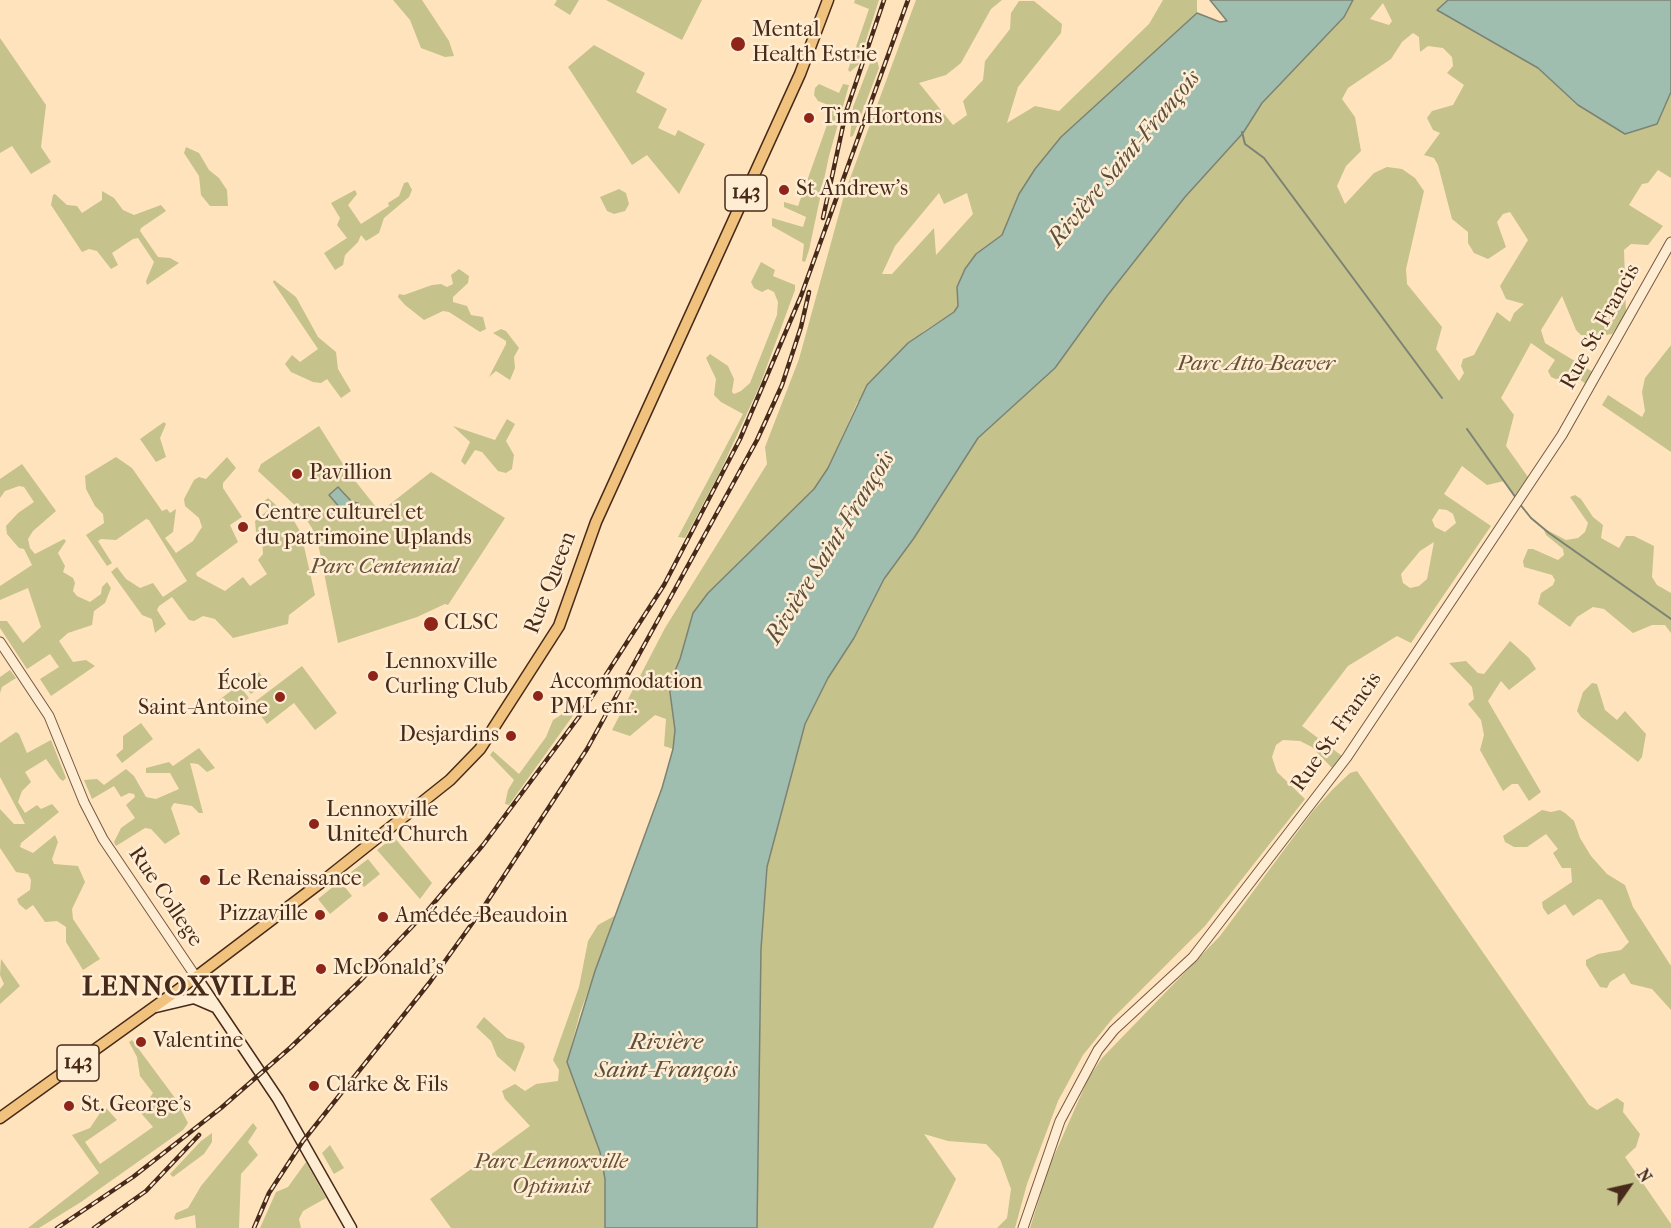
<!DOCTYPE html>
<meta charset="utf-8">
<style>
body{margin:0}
#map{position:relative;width:1671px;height:1228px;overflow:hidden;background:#ffe3bc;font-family:"IM FELL French Canon",serif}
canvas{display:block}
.north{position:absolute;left:1599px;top:1156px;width:60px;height:60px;-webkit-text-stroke:4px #ffedd3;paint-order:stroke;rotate:56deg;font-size:16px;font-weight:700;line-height:24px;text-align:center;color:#472a19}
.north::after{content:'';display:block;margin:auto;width:21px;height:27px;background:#472a19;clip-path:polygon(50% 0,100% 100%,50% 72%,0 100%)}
</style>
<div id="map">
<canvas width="1671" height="1228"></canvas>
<div class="north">N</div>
</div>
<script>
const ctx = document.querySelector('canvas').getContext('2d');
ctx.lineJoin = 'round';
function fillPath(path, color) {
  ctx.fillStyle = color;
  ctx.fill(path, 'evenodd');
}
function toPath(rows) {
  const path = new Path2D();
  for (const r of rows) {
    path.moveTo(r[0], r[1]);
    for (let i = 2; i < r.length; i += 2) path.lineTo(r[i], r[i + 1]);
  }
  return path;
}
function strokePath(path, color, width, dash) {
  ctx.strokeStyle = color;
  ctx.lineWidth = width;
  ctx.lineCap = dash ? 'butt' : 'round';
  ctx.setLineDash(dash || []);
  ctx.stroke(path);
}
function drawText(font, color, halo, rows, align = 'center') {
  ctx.font = font + ' "IM FELL French Canon",serif';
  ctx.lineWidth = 5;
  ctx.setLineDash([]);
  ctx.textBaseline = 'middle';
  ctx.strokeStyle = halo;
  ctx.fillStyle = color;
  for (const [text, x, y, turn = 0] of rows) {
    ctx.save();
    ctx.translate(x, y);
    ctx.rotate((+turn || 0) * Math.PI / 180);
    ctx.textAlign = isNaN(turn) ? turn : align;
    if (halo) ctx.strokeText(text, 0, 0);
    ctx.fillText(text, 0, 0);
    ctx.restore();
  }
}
fillPath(toPath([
 [393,0,422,0,449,41,454,56,445,57,421,48,410,20],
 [557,0,579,0,570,15,554,5],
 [606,0,702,0,682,40],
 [855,0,879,0,858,65,850,72,848,70,869,9,854,3],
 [916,0,1002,0,991,9,961,63,946,75,919,83,953,125,967,115,963,101,983,80,985,61,1010,29,1011,13,1019,1,1034,1,1062,24,1061,33,1018,87,1007,123,1035,106,1059,111,1149,24,1163,0,1197,0,1197,13,1061,137,1035,169,1019,194,1002,235,976,254,957,287,958,306,954,312,924,331,857,403,828,468,814,489,708,593,693,613,680,659,669,685,675,730,673,749,664,746,666,719,655,715,630,736,612,730,665,628,767,464,765,447,799,359,845,192],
 [939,193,944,204,967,193,973,214,936,255,934,228,892,274,882,274,895,246],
 [1353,0,1448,0,1437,10,1538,68,1578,105,1597,116,1657,124,1671,92,1671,178,1658,170,1648,183,1642,184,1629,205,1663,226,1648,245,1631,244,1624,250,1626,314,1612,334,1591,337,1581,335,1576,330,1562,296,1541,330,1545,343,1593,372,1586,384,1573,375,1556,379,1551,377,1548,371,1555,360,1531,343,1501,398,1514,415,1506,446,1528,477,1515,496,1504,481,1487,485,1462,466,1444,494,1491,526,1411,643,1397,636,1348,666,1302,726,1342,756,1332,768,1312,747,1300,741,1283,740,1276,745,1272,757,1277,772,1305,799,1205,926,1113,1018,1083,1055,1058,1101,1027,1184,1015,1228,997,1228,1007,1218,1011,1189,1000,1159,986,1144,948,1141,924,1134,956,1179,933,1228,757,1228,761,949,767,867,805,724,828,678,854,638,884,579,914,538,978,438,1055,368,1107,296,1185,197,1243,133,1262,103,1344,17],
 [1383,3,1392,21,1389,25,1370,19],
 [1413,33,1419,37,1420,52,1428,46,1443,48,1452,57,1453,66,1447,73,1464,85,1453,105,1432,111,1427,118,1433,130,1440,133,1424,155,1434,158,1438,165,1452,219,1468,232,1468,243,1474,253,1488,259,1506,247,1497,222,1503,214,1510,212,1528,240,1500,286,1506,299,1524,304,1514,313,1510,322,1497,312,1474,355,1463,359,1461,366,1464,373,1459,381,1436,349,1442,327,1407,284,1406,269,1424,191,1415,178,1402,169,1387,167,1374,173,1345,204,1337,186,1346,166,1361,151,1355,117,1342,99,1348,88,1391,59,1402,42],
 [1439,509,1447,510,1453,514,1456,523,1445,532,1435,527,1432,520],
 [1434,542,1427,579,1419,586,1410,588,1403,583,1401,574,1420,551],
 [0,38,46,105,41,147,51,162,31,174,12,146,0,153],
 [594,45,645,73,636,92,667,109,658,128,675,136,678,130,705,144,679,194,647,155,632,165,568,67],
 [872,58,877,60,879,68,853,136,850,137,853,107],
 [819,84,839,93,843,84,849,85,829,156,809,250,805,262,802,261,804,244,772,226,772,218,803,227,806,217,784,207,784,202,798,206,832,111,831,106,818,101,814,95,815,88],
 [186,147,199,153,209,170,219,178,227,190,228,206,210,206,201,195,199,176,184,153],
 [408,182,412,190,409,197,384,218,379,233,366,241,361,235,358,242,345,255,343,265,335,270,324,253,347,238,337,225,340,218,331,203,355,190,357,194,348,205,361,224,389,206,388,203,399,196,404,183],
 [619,189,626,193,629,204,625,211,614,214,607,211,600,197],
 [102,191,114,198,123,210,134,215,161,205,166,211,141,228,140,231,158,257,170,258,179,263,147,285,146,281,154,262,138,238,133,239,112,253,118,265,111,269,97,251,89,249,82,252,51,205,53,195,55,194,67,205,77,206,82,213,102,200],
 [761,262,775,270,773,276,795,285,795,290,760,385,720,472,685,538,678,537,743,414,721,402,714,395,716,379,706,358,710,354,728,366,734,379,732,392,734,394,741,391,750,383,777,315,778,302,774,292,768,289,762,292,754,288,751,282],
 [459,269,469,276,468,283,453,297,453,302,467,306,471,315,483,317,486,329,480,332,449,312,443,311,424,320,405,305,398,297,399,294,404,295,432,285,441,284,447,287,453,284,451,275],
 [274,280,296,297,318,337,336,352,338,369,351,391,341,398,327,379,321,383,313,382,291,372,285,364,292,355,300,362,318,349,273,282],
 [501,329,506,331,519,348,514,357,515,368,510,380,496,371,489,377,506,344,506,341,493,333],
 [1671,345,1671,452,1602,405,1608,395,1642,417,1645,411,1642,392,1645,378],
 [507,419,515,424,506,441,514,455,512,469,506,473,498,471,482,452,475,450,465,465,461,461,470,442,453,426,495,440],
 [164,422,166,424,160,438,166,457,156,462,140,439],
 [319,426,348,472,380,512,431,472,505,518,448,605,445,604,417,617,338,643,319,548,312,528,299,509,258,471,261,464],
 [116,457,132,468,162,511,167,509,170,513,176,509,173,532,165,538,176,553,193,541,202,527,199,518,185,506,184,499,194,480,199,477,206,479,227,457,236,468,223,483,223,488,242,517,230,525,238,542,196,573,197,576,225,591,243,577,250,586,267,574,258,560,263,554,262,537,256,532,255,521,267,511,262,503,268,498,294,521,301,533,315,595,289,615,288,624,233,638,215,619,203,616,194,621,189,620,172,597,159,606,157,610,166,624,155,633,152,619,142,615,111,572,117,567,126,579,140,588,153,583,163,597,187,581,149,520,146,519,116,540,101,539,98,541,112,563,107,566,86,535,104,523,103,514,95,506,86,489,85,476],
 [22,464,56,511,33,531,28,539,30,548,35,554,64,539,66,541,58,553,65,566,63,572,73,578,75,583,73,591,77,596,90,602,101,594,102,587,107,582,111,588,105,603,94,611,92,625,68,633,59,641,73,662,86,660,95,666,51,696,40,679,59,667,50,654,27,669,0,628,0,621,7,621,23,643,41,627,28,588,0,600,0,586,32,565,24,549,19,548,7,534,6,526,18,513,34,502,24,487,19,486,5,491,0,498,0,479],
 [1575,495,1581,499,1593,517,1603,525,1601,538,1619,548,1626,536,1634,536,1654,546,1652,577,1657,585,1671,593,1671,633,1665,625,1652,625,1633,633,1604,609,1593,607,1577,617,1570,627,1538,604,1541,593,1553,585,1555,580,1552,575,1524,567,1523,561,1528,549,1533,549,1558,560,1564,555,1563,549,1546,535,1543,528,1566,540,1578,538,1585,532,1588,523,1570,497],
 [1510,641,1529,658,1536,669,1509,690,1501,681,1488,701,1541,792,1529,801,1518,784,1512,784,1503,791,1480,750,1484,735,1481,720,1468,704,1474,699,1472,687,1449,663,1466,661,1478,673,1484,674],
 [302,666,337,713,315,730,294,703,267,724,252,704],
 [10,670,16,678,2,687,0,693,0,677],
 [259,672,267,682,251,694,246,688,250,679],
 [1592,683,1597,684,1605,710,1617,720,1625,711,1646,734,1642,757,1638,762,1581,717,1577,711,1583,692],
 [239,685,249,698,229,713,219,700],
 [569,703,577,710,509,805,505,804,508,790,514,780,490,755,493,751,519,774,546,737,553,720,561,715],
 [141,723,153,739,122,763,116,755,123,749,123,736],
 [16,732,19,734,27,753,51,740,66,778,63,781,60,779,46,759,25,772,31,782,22,791,18,802,25,813,37,805,41,809,52,804,59,812,21,843,20,847,33,853,55,835,58,842,52,859,54,864,78,866,85,882,72,909,73,919,100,959,83,970,66,942,66,927,57,921,45,922,33,905,26,910,19,904,17,899,30,890,31,880,28,874,16,872,0,848,0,809,14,824,25,824,0,777,0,743],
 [199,748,215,768,207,772,198,764,190,763,203,813,199,813,192,806,174,803,171,808,180,834,165,844,151,829,145,828,116,846,114,842,121,828,135,818,126,805,135,797,134,794,129,793,121,797,114,786,92,799,84,780,97,779,104,785,126,769,134,776,146,797,156,799,179,789,170,773,146,773,146,768,169,762,173,766],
 [1357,771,1589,1105,1597,1110,1617,1098,1624,1103,1623,1112,1640,1134,1636,1147,1625,1157,1671,1224,1671,1228,1030,1228,1049,1167,1089,1077,1102,1058,1220,936,1313,811,1333,789,1350,773],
 [1542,810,1551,812,1560,810,1565,813,1574,821,1580,838,1591,856,1607,874,1625,885,1633,907,1671,966,1671,1010,1652,989,1631,984,1624,973,1610,982,1607,988,1600,987,1586,965,1586,960,1598,954,1621,950,1629,942,1602,900,1598,899,1573,916,1565,904,1548,915,1543,908,1542,902,1572,882,1571,868,1562,868,1553,853,1558,849,1546,834,1527,847,1514,847,1505,842,1503,836],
 [394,837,432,883,420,899,377,850],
 [368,859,380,874,364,887,351,872],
 [340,881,352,896,330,914,318,899],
 [616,915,580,1013,567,1062,600,1152,605,1179,605,1228,451,1228,430,1199,530,1126,505,1099,502,1091,515,1084,525,1091,536,1084,558,1081,559,1070,553,1060,579,987,588,941,598,925],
 [1,959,20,986,0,1004,0,989,4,984,0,975],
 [484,1017,507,1038,523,1043,525,1047,515,1072,497,1056,491,1041,476,1027],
 [132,1040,175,1098,188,1123,183,1130,81,1202,39,1228,28,1228,99,1173,72,1135,90,1128,102,1110,106,1108,117,1120,85,1142,100,1164,153,1127,140,1112,151,1103,149,1099,153,1093,140,1076,137,1057,129,1042],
 [253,1123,257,1128,248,1142,258,1155,241,1174,239,1228,196,1228,195,1215,176,1220,174,1218,176,1213,188,1208,201,1186],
 [212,1133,212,1142,204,1154,173,1177,170,1174,201,1141],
 [330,1145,344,1168,334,1174,322,1153],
 [306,1162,326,1198,303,1211,299,1219,301,1228,260,1228,276,1192,288,1187]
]), '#c6c28c');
const water = toPath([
 [1210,0,1353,0,1344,17,1262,103,1243,133,1185,197,1107,296,1055,368,978,438,914,538,884,579,854,638,828,678,805,724,767,867,761,949,757,1228,605,1228,605,1179,600,1152,567,1062,595,971,662,788,673,749,675,730,669,685,680,659,693,613,708,593,814,489,828,468,867,385,908,343,954,312,958,306,957,287,965,269,976,254,1002,235,1019,194,1035,169,1061,137,1197,13,1220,22,1227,21,1210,0],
 [1448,0,1671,0,1671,92,1657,124,1625,134,1578,105,1538,68,1437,10,1448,0],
 [338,487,352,502,358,503,353,514,342,516,341,509,329,495,338,487]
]);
fillPath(water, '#a0beaf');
strokePath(water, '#7c8373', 1.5);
strokePath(toPath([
 [1242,132,1245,144,1264,158,1442,398],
 [1467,429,1516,498],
 [1519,503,1531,518,1549,533,1671,619]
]), '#7c8373', 2);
const tertiary = toPath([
 [0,642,49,716,84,802,103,839,196,977],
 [1023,1228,1060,1121,1098,1050,1114,1030,1193,957,1347,757,1562,435,1671,242]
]);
const secondary = toPath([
 [196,977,278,1099,351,1228],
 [156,1007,194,998,215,1007]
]);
const primary = toPath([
 [0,1118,196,977,328,877,450,780,480,749,559,626,596,522,800,74,828,0]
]);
strokePath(tertiary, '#755842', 11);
strokePath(secondary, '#472a19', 13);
strokePath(primary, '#472a19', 13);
strokePath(tertiary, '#ffedd3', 9);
strokePath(secondary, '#ffedd3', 10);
strokePath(primary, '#f0c27e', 10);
const rail = toPath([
 [823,218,846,112,884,0],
 [57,1228,133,1177,221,1108,291,1047,361,980,428,910,483,845,578,718,664,585,740,439,801,296,908,0],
 [94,1228,146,1191,199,1135],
 [254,1228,269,1193,303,1141,430,982,481,911,587,749,757,440,782,385,801,327,809,292]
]);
strokePath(rail, '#472a19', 4.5);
strokePath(rail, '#ffedd3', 2, [7]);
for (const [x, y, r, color] of [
 [738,44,8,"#8f2418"],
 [809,118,6,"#8f2418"],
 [784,190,6,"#8f2418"],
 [297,474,6,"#8f2418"],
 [243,527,6,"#8f2418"],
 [431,624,8,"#8f2418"],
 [373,676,6,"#8f2418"],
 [538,696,6,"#8f2418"],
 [280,697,6,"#8f2418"],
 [511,736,6,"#8f2418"],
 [314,824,6,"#8f2418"],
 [205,880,6,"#8f2418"],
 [320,915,6,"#8f2418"],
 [383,917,6,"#8f2418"],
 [321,969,6,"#8f2418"],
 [141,1042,6,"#8f2418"],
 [314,1086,6,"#8f2418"],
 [69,1106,6,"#8f2418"]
]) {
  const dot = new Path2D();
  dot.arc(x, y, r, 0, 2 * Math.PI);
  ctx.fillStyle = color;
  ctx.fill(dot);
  strokePath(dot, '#ffedd3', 2);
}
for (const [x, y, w] of [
 [746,193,42],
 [78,1063,42]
]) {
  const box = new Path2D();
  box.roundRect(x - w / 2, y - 18, w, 36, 4.5);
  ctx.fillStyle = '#ffedd3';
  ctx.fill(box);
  strokePath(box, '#472a19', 1.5);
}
drawText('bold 21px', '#472a19', null, [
 ["143",746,193],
 ["143",78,1063]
]);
drawText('22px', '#472a19', '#ffedd3', [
 ["Mental",752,31],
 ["Health Estrie",752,56],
 ["Tim Hortons",821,118],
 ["St Andrew's",796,190],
 ["Pavillion",309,474],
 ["Centre culturel et",255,514],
 ["du patrimoine Uplands",255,539],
 ["CLSC",444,624],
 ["Lennoxville",385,663],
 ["Curling Club",385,688],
 ["Accommodation",550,683],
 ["PML enr.",550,708],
 ["École",268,684,"right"],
 ["Saint-Antoine",268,709,"right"],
 ["Desjardins",499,736,"right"],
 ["Lennoxville",326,811],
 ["United Church",326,836],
 ["Le Renaissance",217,880],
 ["Pizzaville",308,915,"right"],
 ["Amédée-Beaudoin",395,917],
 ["McDonald's",333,969],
 ["Valentine",153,1042],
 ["Clarke & Fils",326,1086],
 ["St. George's",81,1106]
], 'left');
drawText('22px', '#472a19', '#ffedd3', [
 ["Rue St. Francis",1601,327,-61],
 ["Rue Queen",551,583,-69],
 ["Rue St. Francis",1337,732,-55],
 ["Rue College",165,897,56]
]);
drawText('italic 22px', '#675036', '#ffedd3', [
 ["Parc Atto-Beaver",1256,365],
 ["Parc Centennial",384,568],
 ["Parc Lennoxville",551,1163],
 ["Optimist",551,1188]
]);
drawText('italic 24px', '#5d4f3e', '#ffedd3', [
 ["Rivière Saint-François",1125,159,-50],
 ["Rivière Saint-François",831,548,-58],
 ["Rivière",666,1043],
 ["Saint-François",666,1071]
]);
ctx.letterSpacing = '1.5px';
drawText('bold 28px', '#472a19', '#ffedd3', [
 ["LENNOXVILLE",190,988]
]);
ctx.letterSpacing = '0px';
</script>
